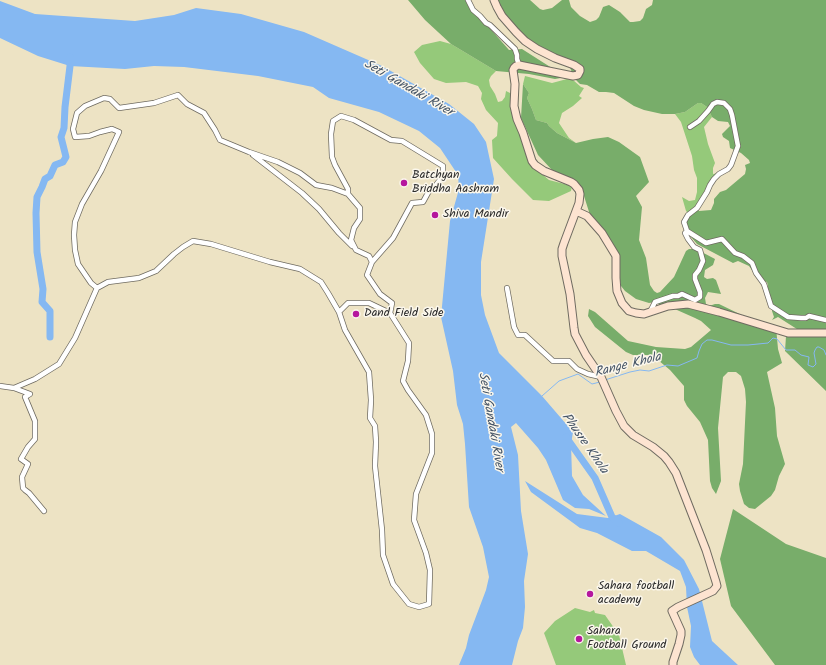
<!DOCTYPE html>
<style>
body{margin:0}
canvas{display:block;background:#ede3c4}
</style>
<canvas width="826" height="665"></canvas>
<script>
const ctx = document.querySelector('canvas').getContext('2d');
ctx.lineJoin = 'round';
function fillPath(path, color) {
  ctx.fillStyle = color;
  ctx.fill(path, 'evenodd');
}
function toPath(rows) {
  const path = new Path2D();
  for (const r of rows) {
    path.moveTo(r[0], r[1]);
    for (let i = 2; i < r.length; i += 2) path.lineTo(r[i], r[i + 1]);
  }
  return path;
}
function strokePath(path, color, width, dash) {
  ctx.strokeStyle = color;
  ctx.lineWidth = width;
  ctx.lineCap = dash ? 'butt' : 'round';
  ctx.setLineDash(dash || []);
  ctx.stroke(path);
}
function drawText(font, color, halo, rows, align = 'center') {
  ctx.font = font + ' Kalam,sans-serif';
  ctx.lineWidth = 3;
  ctx.setLineDash([]);
  ctx.textBaseline = 'middle';
  ctx.strokeStyle = halo;
  ctx.fillStyle = color;
  for (const [text, x, y, turn = 0] of rows) {
    ctx.save();
    ctx.translate(x, y);
    ctx.rotate((+turn || 0) * Math.PI / 180);
    ctx.textAlign = isNaN(turn) ? turn : align;
    if (halo) ctx.strokeText(text, 0, 0);
    ctx.fillText(text, 0, 0);
    ctx.restore();
  }
}
fillPath(toPath([
 [440,41,451,44,496,71,491,76,489,80,490,86,495,94,498,102,502,101,505,97,506,91,510,93,514,91,530,164,549,180,572,186,571,191,549,201,533,200,512,179,493,158,492,140,497,136,498,123,486,110,481,99,482,93,478,86,466,82,446,83,434,79,420,63,414,52,422,45],
 [525,76,552,83,567,79,573,80,581,87,584,88,579,96,582,98,573,106,562,113,559,123,569,138,576,143,557,133,549,126,547,123,536,120,532,109,527,98,529,93,523,84],
 [698,103,701,103,707,107,712,117,704,127,708,144,715,163,713,168,713,174,719,173,696,207,688,213,686,211,682,197,689,201,695,200,697,192,697,178,694,170,692,156,681,122,675,114,685,112],
 [575,608,590,612,594,610,595,613,605,615,619,635,626,665,556,665,544,633,555,621]
]), '#95c97a');
fillPath(toPath([
 [408,0,465,0,509,50,522,49,566,77,555,79,529,74,496,71,451,44,425,20],
 [497,0,530,0,540,9,543,10,552,8,562,0,569,0,571,7,580,16,590,22,596,20,599,17,603,7,609,5,620,12,630,22,633,22,640,21,643,18,646,9,652,5,653,0,826,0,826,391,785,351,786,336,794,335,800,331,778,317,772,320,774,317,772,311,773,305,765,292,768,286,767,282,758,279,749,266,738,261,733,263,697,244,691,237,687,228,687,221,688,218,698,209,699,211,711,210,714,203,714,199,720,192,726,190,745,174,746,169,745,165,750,163,749,160,741,153,730,148,729,141,723,137,722,134,730,126,728,122,718,121,712,117,707,107,701,103,698,103,685,112,675,114,662,114,644,110,634,106,614,93,606,92,599,92,587,85,580,84,575,79,567,61,533,44,510,22],
 [523,84,529,93,527,98,532,109,536,120,547,123,549,126,557,133,576,143,593,139,608,137,619,142,640,157,649,182,636,196,642,207,639,240,646,258,650,285,654,291,657,293,660,292,674,277,686,251,689,249,696,249,715,259,713,265,705,270,704,277,707,279,713,278,716,280,721,294,708,292,705,298,706,304,709,306,715,304,719,304,752,320,774,325,776,327,778,349,782,363,767,372,775,408,777,436,785,464,779,476,775,490,771,496,755,509,749,508,744,504,740,491,739,484,743,464,746,402,745,389,741,376,736,372,728,372,723,377,718,428,721,481,716,494,712,488,710,481,708,440,700,422,687,406,684,400,684,386,670,370,652,355,633,355,626,352,595,327,588,316,589,309,595,312,628,341,656,347,685,349,691,347,711,330,701,321,695,318,668,306,662,306,655,302,649,303,636,299,625,291,621,286,612,243,590,215,584,196,575,185,552,170,538,155,521,118],
 [733,509,786,544,826,558,826,665,775,665,731,606,720,559]
]), '#78ad6a');
fillPath(toPath([
 [0,1,35,14,135,21,174,15,196,8,241,14,304,32,382,66,449,104,474,124,486,142,494,179,481,262,481,295,485,315,499,353,542,396,573,432,571,444,572,476,583,495,606,516,589,509,575,508,563,500,546,460,538,448,516,423,511,427,518,455,521,511,528,554,524,581,525,607,523,628,518,641,512,665,459,665,466,648,469,635,486,590,489,577,483,547,469,507,465,444,463,424,457,405,453,371,441,317,450,221,459,189,458,175,440,148,419,131,379,112,329,98,313,87,258,76,184,67,154,66,125,69,70,66,38,56,0,38],
 [525,481,577,514,608,518,620,514,661,537,684,560,699,589,712,641,738,665,700,665,694,657,690,647,691,626,687,607,686,587,680,571,646,551,632,551,597,533,580,528,531,492]
]), '#85b8f2');
strokePath(toPath([
 [605,380,630,372,640,370,649,371,667,365,678,366,697,358,699,351,702,344,707,340,712,340,731,345,748,345,768,343,773,338,777,339,786,350,795,350,801,355,809,357,808,365,813,367,816,364,814,353,815,350,817,347,819,347,824,350,826,355],
 [542,396,559,381,578,374,592,384,600,382]
]), '#85b8f2', 1);
strokePath(toPath([
 [50,337,50,311,42,302,43,289,37,252,36,213,37,197,42,187,45,179,50,176,55,165,63,162,66,157,61,137,64,128,65,107,70,66,70,57],
 [566,437,595,478,612,517,619,523]
]), '#85b8f2', 7);
const street = toPath([
 [468,0,473,10,480,16,486,23,490,25,515,49,517,55,517,59,519,65],
 [253,155,302,193,319,209,339,233,352,246],
 [348,194,348,189,335,165,332,157,331,134,333,121,341,116,354,120,391,140,402,141,443,166,443,176,436,185,429,191,423,202,412,203,393,238,372,262,367,275,380,294,392,303,390,313],
 [687,231,706,243,722,239,735,253,743,256,752,263,756,273,764,284,771,306,788,317,801,318,806,318,809,316,826,320],
 [97,288,91,283,78,264,75,250,74,235,75,222,82,204,101,171,119,132,112,129,100,132,89,136,75,137,73,129,77,113,85,106,104,98,110,99,119,108,154,103,178,95,187,104,204,113,215,130,220,140,249,152,278,162,300,173,316,185,332,188,348,194,360,208,360,219,354,228,351,240,356,250,369,256,372,262],
 [507,288,514,327,518,335,525,335,553,361,569,361,577,369,588,374,601,377],
 [650,312,655,302,673,296,678,296,682,294,695,300,700,297,700,292,695,279,695,275,699,270,703,261,700,250,694,247,688,239,685,233,687,231,684,222,688,215,697,208,707,192,710,185,714,179,719,174,728,169,731,165,738,146,732,115,730,109,724,103,717,102,713,104,708,111,699,121,690,127],
 [0,386,14,388,35,379,59,364,75,338,97,288,108,282,139,278,156,271,174,254,183,247,193,241,211,244,270,262,300,269,321,282,328,293,339,312,345,330,369,372,371,400,370,418,375,426,376,442,375,466,382,530,383,555,393,584,409,604,419,607,429,604,430,570,426,553,414,520,416,494,432,453,432,434,426,415,408,390,403,381,408,361,409,343,390,313,369,303,348,303,339,312],
 [14,388,30,394,25,397,35,421,35,439,28,447,21,459,28,464,22,477,23,488,25,490,29,493,44,511]
]);
const secondary = toPath([
 [494,0,497,7,502,16,516,32,525,41,537,49,555,58,574,65,580,69,580,71,578,75,573,76,519,65,516,66,514,68,513,70,515,84,514,106,517,119,523,133,532,161,535,165,544,171,571,182,574,184,579,190,580,194,579,203,564,243,562,249,562,256,570,294,574,328,575,334,586,355,601,377,616,411,624,426,633,435,653,447,664,456,669,462,676,473,706,550,716,582,717,586,713,591,678,607,672,611,681,631,681,635,679,644,673,662,673,665],
 [576,211,587,216,602,233,616,256,616,278,617,291,622,303,629,311,636,313,644,314,668,306,688,304,719,312,788,333,826,333]
]);
strokePath(street, '#6f6b61', 6);
strokePath(secondary, '#6f6b61', 9);
strokePath(street, '#fff', 4.5);
strokePath(secondary, '#fde4d1', 7);
for (const [x, y, r, color] of [
 [404,183,4,"#b5179e"],
 [435,215,4,"#b5179e"],
 [356,314,4,"#b5179e"],
 [590,594,4,"#b5179e"],
 [579,639,4,"#b5179e"]
]) {
  const dot = new Path2D();
  dot.arc(x, y, r, 0, 2 * Math.PI);
  ctx.fillStyle = color;
  ctx.fill(dot);
  strokePath(dot, '#fbf7ec', 1.5);
}
drawText('12px', '#2b2b2b', '#fbf7ec', [
 ["Batchyan",412,176],
 ["Briddha Aashram",412,190],
 ["Shiva Mandir",443,215],
 ["Dand Field Side",364,314],
 ["Sahara football",598,587],
 ["academy",598,601],
 ["Sahara",587,632],
 ["Football Ground",587,646]
], 'left');
drawText('italic 13px', '#465567', '#fbf7ec', [
 ["Seti Gandaki River",408,89,30],
 ["Range Khola",628,366,-14],
 ["Seti Gandaki River",490,422,80],
 ["Phusre Khola",584,444,55]
]);
</script>
